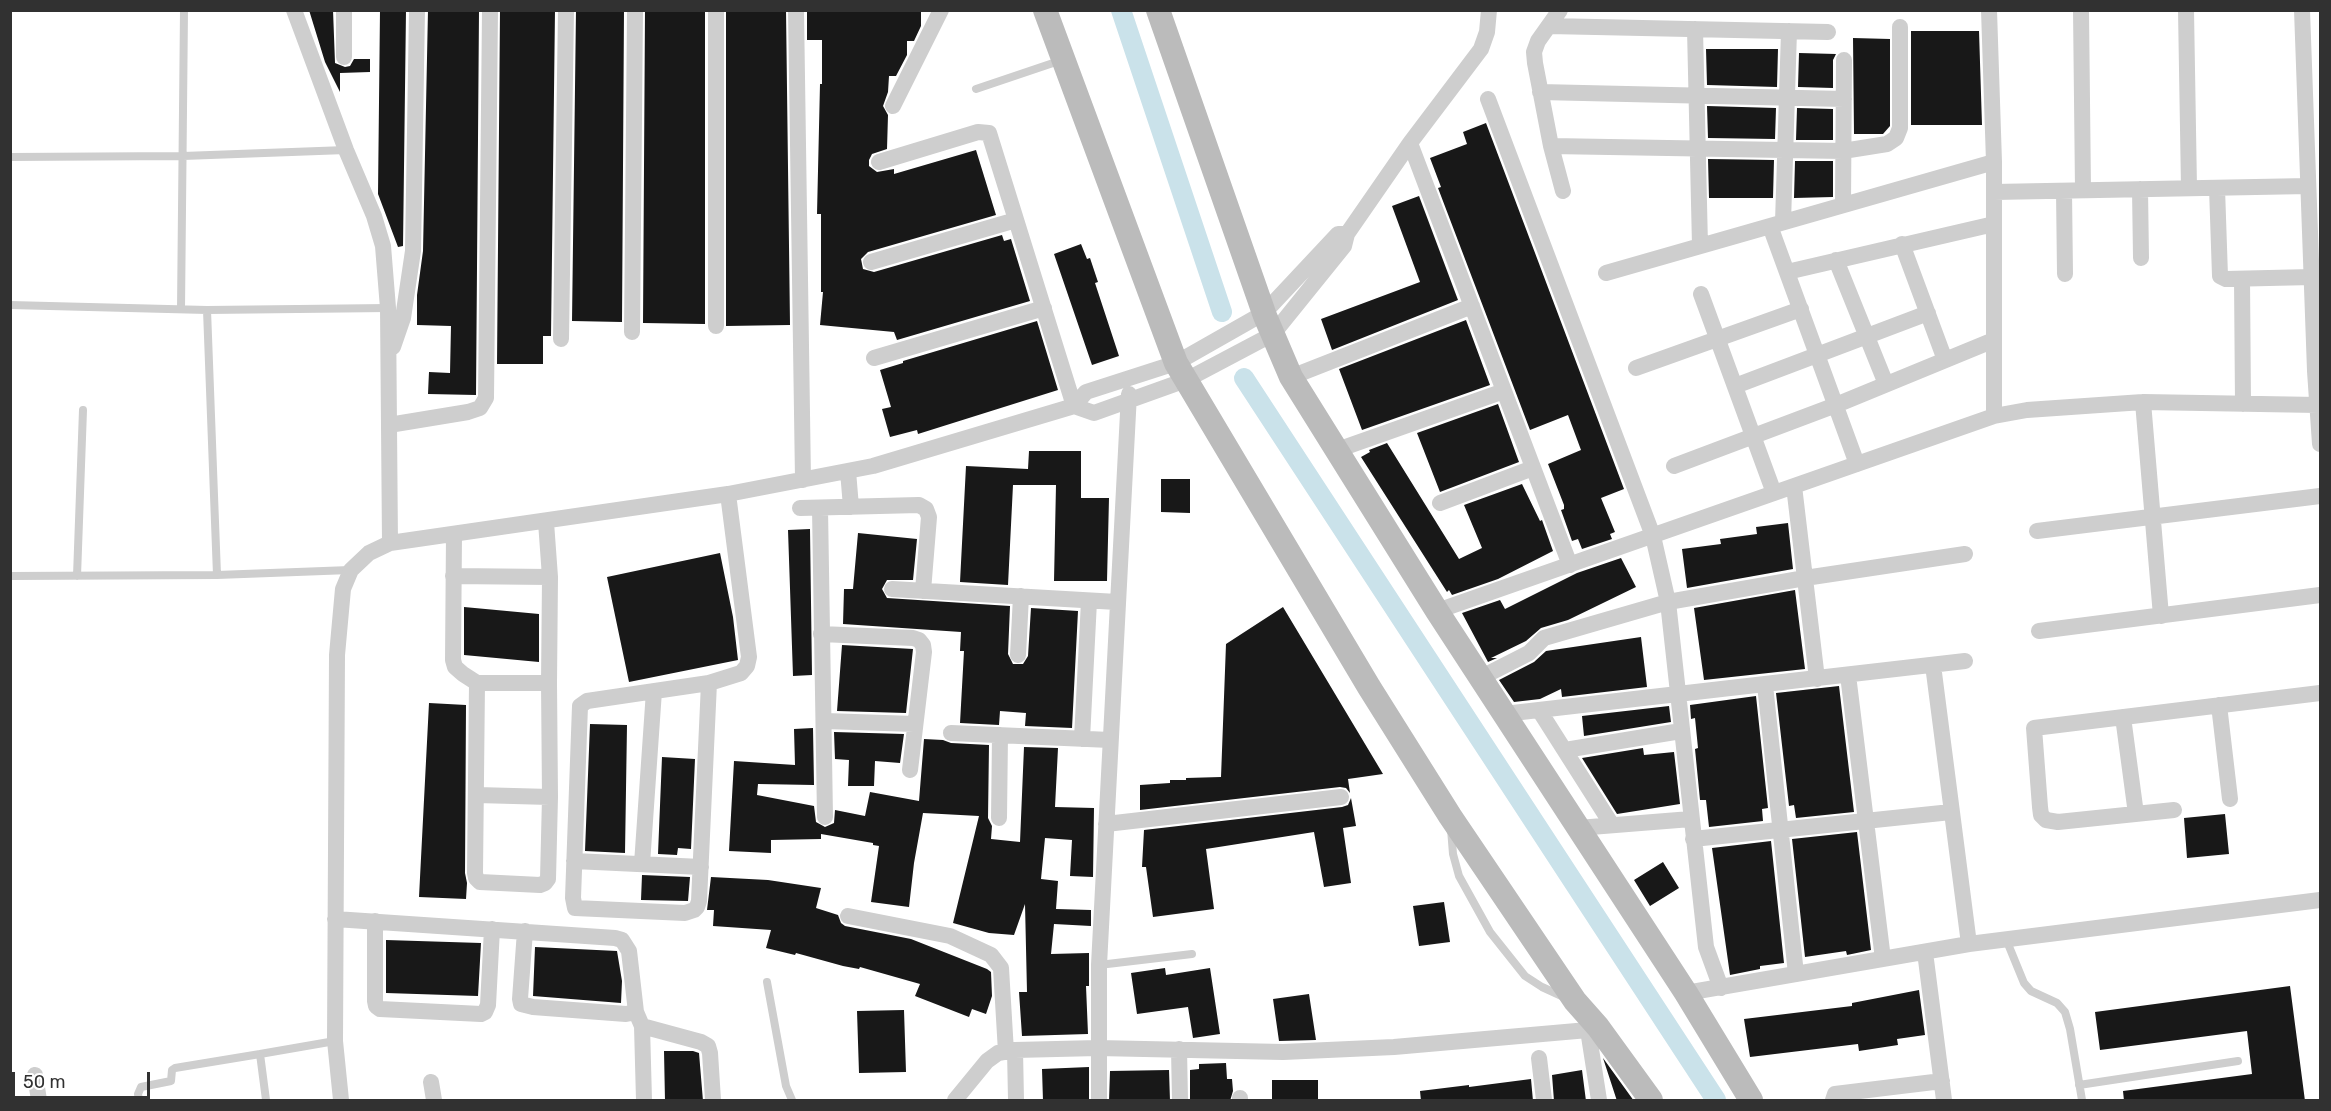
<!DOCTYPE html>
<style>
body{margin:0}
#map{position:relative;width:2331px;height:1111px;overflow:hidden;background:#fff;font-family:Rubik,sans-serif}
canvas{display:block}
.frame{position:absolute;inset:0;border:12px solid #313131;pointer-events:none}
.scale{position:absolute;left:12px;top:1072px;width:138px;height:27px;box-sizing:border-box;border:3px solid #313131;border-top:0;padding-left:8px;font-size:18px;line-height:21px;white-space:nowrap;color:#313131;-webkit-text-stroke:4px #fff;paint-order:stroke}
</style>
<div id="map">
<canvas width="2331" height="1111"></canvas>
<div class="frame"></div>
<div class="scale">50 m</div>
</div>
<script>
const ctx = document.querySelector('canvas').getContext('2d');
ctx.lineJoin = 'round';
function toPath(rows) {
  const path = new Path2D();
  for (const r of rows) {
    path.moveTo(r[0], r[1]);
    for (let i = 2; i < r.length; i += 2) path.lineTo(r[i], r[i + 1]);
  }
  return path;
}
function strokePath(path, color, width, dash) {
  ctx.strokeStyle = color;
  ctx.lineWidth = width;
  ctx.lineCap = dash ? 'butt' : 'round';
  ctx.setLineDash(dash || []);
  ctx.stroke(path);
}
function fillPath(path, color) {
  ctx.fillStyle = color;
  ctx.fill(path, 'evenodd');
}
strokePath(toPath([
 [1121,10,1222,312],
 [1244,378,1716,1100]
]), '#cae2ea', 20);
fillPath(toPath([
 [309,10,333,10,335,63,345,67,350,66,354,59,370,59,370,72,340,73,340,92,325,62],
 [380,10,406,10,403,246,398,247,378,194],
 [428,10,479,10,476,395,428,394,429,372,450,373,451,326,417,325,417,295,423,251],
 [500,10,555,10,551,336,543,336,543,364,497,364],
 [576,10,624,10,622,322,572,321],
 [645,10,705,10,705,324,643,323],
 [726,10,786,10,790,325,726,326],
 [807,10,921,11,921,26,914,41,907,41,907,55,896,76,889,76,888,92,883,106,888,115,887,149,872,154,869,160,869,166,877,172,894,169,894,174,976,150,996,215,868,252,861,259,863,269,874,272,1002,235,1004,241,1011,239,1030,301,897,340,894,332,820,325,823,292,821,292,821,214,817,214,820,84,822,84,822,40,807,40],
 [1911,31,1979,31,1982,125,1911,125],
 [1853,38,1890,39,1890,126,1883,134,1854,134],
 [1706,49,1778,49,1777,87,1707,85],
 [1799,53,1836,54,1833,60,1833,88,1798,87],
 [1707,106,1776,108,1775,139,1708,138],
 [1797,108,1833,109,1833,140,1796,140],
 [1486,123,1624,489,1601,498,1615,532,1610,534,1612,539,1582,549,1578,539,1572,541,1561,510,1564,509,1564,505,1548,464,1581,450,1568,415,1530,430,1438,188,1441,187,1430,158,1467,144,1463,132],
 [1708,159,1774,160,1773,198,1709,198],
 [1795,161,1833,161,1833,197,1794,198],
 [1419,196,1458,300,1332,350,1321,319,1420,282,1392,206],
 [1081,244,1087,259,1090,258,1098,282,1095,283,1119,356,1092,365,1054,254],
 [1466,320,1490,385,1362,430,1339,369],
 [1037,321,1058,390,918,434,917,430,890,437,882,409,891,407,880,370,903,363,903,361],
 [1498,404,1519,462,1440,492,1417,433],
 [1387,443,1459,559,1482,548,1464,505,1522,484,1540,521,1542,520,1553,551,1498,579,1452,595,1449,590,1447,592,1361,457,1370,452,1369,450],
 [1029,451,1081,451,1081,498,1109,498,1107,581,1054,581,1056,485,1013,485,1008,585,960,582,966,466,1028,469],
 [1161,479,1190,479,1190,513,1161,512],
 [1788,523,1793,569,1687,588,1682,549,1721,544,1720,539,1757,534,1756,527],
 [810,529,812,675,793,676,788,530],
 [858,533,917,539,913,580,887,580,882,589,887,598,1010,606,1008,654,1013,664,1023,664,1028,656,1031,608,1078,611,1072,728,1025,726,1026,713,1000,711,999,725,960,723,964,651,960,651,961,632,843,624,844,589,853,589],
 [720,553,733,617,738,660,629,682,607,577],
 [1621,558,1636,587,1568,620,1541,628,1526,641,1491,658,1497,658,1488,662,1462,613,1500,600,1505,609,1577,573],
 [1795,590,1805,669,1704,680,1694,608],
 [464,607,539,614,539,662,464,655],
 [1283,607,1383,774,1348,779,1350,793,1346,788,1340,787,1140,810,1140,785,1170,783,1170,780,1186,780,1186,778,1221,777,1226,644],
 [1641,637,1647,687,1562,697,1561,689,1540,699,1514,702,1499,680,1534,662,1546,651],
 [842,645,913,649,906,713,837,711],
 [1839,686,1854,812,1796,818,1794,805,1789,806,1776,693],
 [1756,696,1768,808,1762,809,1763,821,1709,827,1706,800,1700,800,1695,749,1698,748,1695,718,1691,719,1690,705],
 [429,703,466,705,465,873,467,883,466,899,419,897],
 [1669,706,1671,722,1584,736,1582,716],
 [590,724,627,725,625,853,585,851],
 [813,728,814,785,758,784,757,795,814,806,816,822,825,827,834,823,835,810,865,816,870,792,919,801,924,739,943,740,951,743,989,745,988,818,992,826,991,839,1020,842,1024,747,1058,748,1055,807,1094,808,1093,877,1070,876,1072,840,1045,838,1041,879,1058,881,1056,909,1091,910,1091,926,1054,924,1051,954,1089,953,1089,986,1086,986,1088,1034,1022,1036,1019,992,1027,992,1025,904,1014,935,989,933,953,923,979,816,923,813,914,863,909,907,871,902,879,846,873,845,873,843,821,834,821,839,771,840,771,853,729,851,734,761,795,765,794,729],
 [834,732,904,734,900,763,875,761,874,786,848,786,849,760,835,759],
 [1643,748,1644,755,1674,752,1680,804,1617,814,1582,758],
 [662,757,695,759,691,849,678,848,677,855,658,854],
 [1351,798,1356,826,1343,828,1351,883,1324,887,1314,832,1206,849,1214,909,1153,917,1146,867,1142,867,1144,830,1342,807,1348,805],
 [2225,814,2229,854,2187,858,2184,818],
 [1857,832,1871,950,1847,955,1846,951,1805,957,1792,839],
 [1771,841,1784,963,1760,966,1760,969,1730,975,1712,848],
 [1663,862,1679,888,1650,906,1634,880],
 [642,875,690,877,688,901,641,900],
 [711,877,768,880,821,888,816,908,838,915,841,923,845,926,911,939,987,969,991,972,992,996,986,1014,972,1009,969,1017,915,996,920,984,860,967,859,969,843,966,796,953,795,955,766,948,771,930,713,926,714,910,707,910],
 [1444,902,1450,942,1419,946,1413,906],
 [386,940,481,943,478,996,386,993],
 [535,947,617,951,622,981,621,1003,533,996],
 [1165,968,1166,975,1210,968,1220,1034,1193,1038,1188,1007,1137,1014,1131,973],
 [2290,986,2305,1101,2124,1101,2123,1091,2252,1074,2247,1031,2100,1050,2095,1012],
 [1919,990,1925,1035,1897,1039,1898,1045,1859,1051,1858,1044,1750,1057,1744,1019,1852,1006,1852,1003],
 [1309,994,1316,1040,1279,1041,1273,999],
 [904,1010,906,1072,859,1073,857,1011],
 [664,1051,693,1051,699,1053,703,1101,665,1101],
 [1603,1058,1634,1101,1617,1101],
 [1226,1063,1227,1079,1232,1079,1233,1091,1230,1101,1190,1101,1190,1070,1199,1069,1199,1064],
 [1089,1067,1089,1101,1043,1101,1042,1069],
 [1169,1070,1170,1101,1109,1101,1110,1071],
 [1582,1070,1586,1101,1554,1101,1552,1075],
 [1531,1079,1533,1101,1421,1101,1420,1091,1469,1085,1469,1087],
 [1272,1080,1318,1080,1318,1101,1272,1101]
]), '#181818');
strokePath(toPath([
 [976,89,1062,60],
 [10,157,183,156,346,150],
 [10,305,207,310,388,308],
 [181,309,184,10],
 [207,310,217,575],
 [10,576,217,575,350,570],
 [77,576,83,410],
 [1451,829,1453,854,1459,876,1490,932,1525,976,1542,987,1566,998],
 [2006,939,2024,983,2031,991,2057,1003,2065,1012,2070,1029,2082,1100],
 [1099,965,1192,954],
 [767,982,786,1086,792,1100],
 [260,1054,335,1041],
 [2079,1085,2238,1061],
 [139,1100,138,1094,141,1087,171,1081,172,1070,175,1068,260,1054,266,1100]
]), '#cecece', 8);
strokePath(toPath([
 [294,10,346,150,374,216,383,246,388,308,390,543],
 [344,10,344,57],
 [796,10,803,480],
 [1560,10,1538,41,1534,52,1535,63,1551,146,1563,191],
 [1989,10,1994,162,1994,416],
 [2081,10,2083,190],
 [2186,10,2189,188],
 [2302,10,2315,371,2320,444],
 [1549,26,1828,32],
 [1695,29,1700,246],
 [1540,92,1844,99],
 [1488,99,1653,536,1668,602,1706,947,1721,988],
 [893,106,941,10],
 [1410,143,1570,565],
 [1551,146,1843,151,1887,144,1896,138,1900,128,1900,27],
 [879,162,978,132,989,133,1074,406],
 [2217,188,2220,276,2226,279,2312,277],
 [2140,189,2141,258],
 [2064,191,2065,274],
 [1994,192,2308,186],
 [1843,205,1844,60],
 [1783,222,1789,31],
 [1770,226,1857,464],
 [1347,234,1410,143,1481,49,1487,32,1489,10],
 [1902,244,1945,360],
 [1836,260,1886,384],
 [871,262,1016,220],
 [1787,272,1994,224],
 [1606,273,1994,162],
 [2242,279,2243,404],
 [1701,294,1774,493],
 [716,326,716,10],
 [632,332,635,10],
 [561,339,566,10],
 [393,347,403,318,413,251,417,10],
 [874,358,1044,308],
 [1636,368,1801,309],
 [1291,377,1472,306],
 [1735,386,1928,313],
 [2143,402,2161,616],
 [389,425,468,412,480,408,486,398,490,10],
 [1337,450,1504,391],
 [1674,466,1836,405,1994,340],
 [848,471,851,507],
 [1794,486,1817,679],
 [1440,503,1533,468],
 [800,508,919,505,926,509,929,517,923,591],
 [820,508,825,817],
 [546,522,550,577,549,683,477,683,475,873,476,878,480,882,540,885,545,883,548,879,550,797,549,683],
 [2037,531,2320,496],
 [454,535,453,660,455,667,463,674,477,683],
 [453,576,550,577],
 [892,589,1117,602],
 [1437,611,1994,416,2027,410,2143,402,2318,405],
 [2039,631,2320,595],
 [821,634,913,638,919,640,923,645,924,652,910,770],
 [1018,655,1021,596],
 [1933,665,1969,944],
 [1848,675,1883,959],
 [1480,678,1529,653,1544,638,1668,602,1805,578,1965,554],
 [709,683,699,901,697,907,694,910,685,913,575,908,573,898,580,706,587,701,709,683,741,673,747,666,749,657,728,494],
 [1765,685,1796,974],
 [2219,705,2230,799],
 [1539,710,1612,825],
 [1504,714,1965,661],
 [2123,717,2136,814],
 [825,721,914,724],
 [951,733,1110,740],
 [1082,739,1089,601],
 [1565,750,1681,731],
 [477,795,550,797],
 [2174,810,2058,822,2046,820,2041,815,2040,807,2034,728,2320,693],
 [999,818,1000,735],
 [1106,824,1341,797],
 [1578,828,1691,819],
 [1693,839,1951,812],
 [574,861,701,867],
 [642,864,654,691],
 [848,916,950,936,991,955,1001,968,1006,1052],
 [335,919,615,938,622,940,629,951,636,1012,642,1026,701,1042,708,1046,710,1053,713,1100],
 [375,921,375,1001,376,1006,380,1009,481,1014,485,1012,488,1005,492,929],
 [525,931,520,999,521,1004,533,1007,626,1014,636,1012],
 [1925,952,1944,1100],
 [1686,993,1969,944,2320,900],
 [642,1026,644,1100],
 [1588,1030,1599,1100],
 [1179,1049,1180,1100],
 [1015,1050,1016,1100],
 [1539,1058,1544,1100],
 [35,1075,39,1100],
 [431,1082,434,1100],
 [1240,1098,1240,1100],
 [341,1100,335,1041,337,655,343,589,351,570,369,553,390,543,728,494,873,466,1074,406,1086,392,1176,363,1264,313,1338,234,1347,234,1344,246,1273,334,1186,380,1094,413,1074,406],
 [955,1100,987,1061,998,1053,1015,1050,1098,1048,1283,1052,1394,1047,1588,1030,1598,1027],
 [1099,1100,1099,965,1129,394],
 [1833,1100,1835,1094,1942,1081]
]), '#cecece', 16);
strokePath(toPath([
 [1045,10,1176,363,1369,687,1450,816,1575,1001,1598,1027,1651,1100],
 [1158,10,1265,316,1291,377,1437,611,1686,993,1751,1100]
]), '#bbb', 24);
</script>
